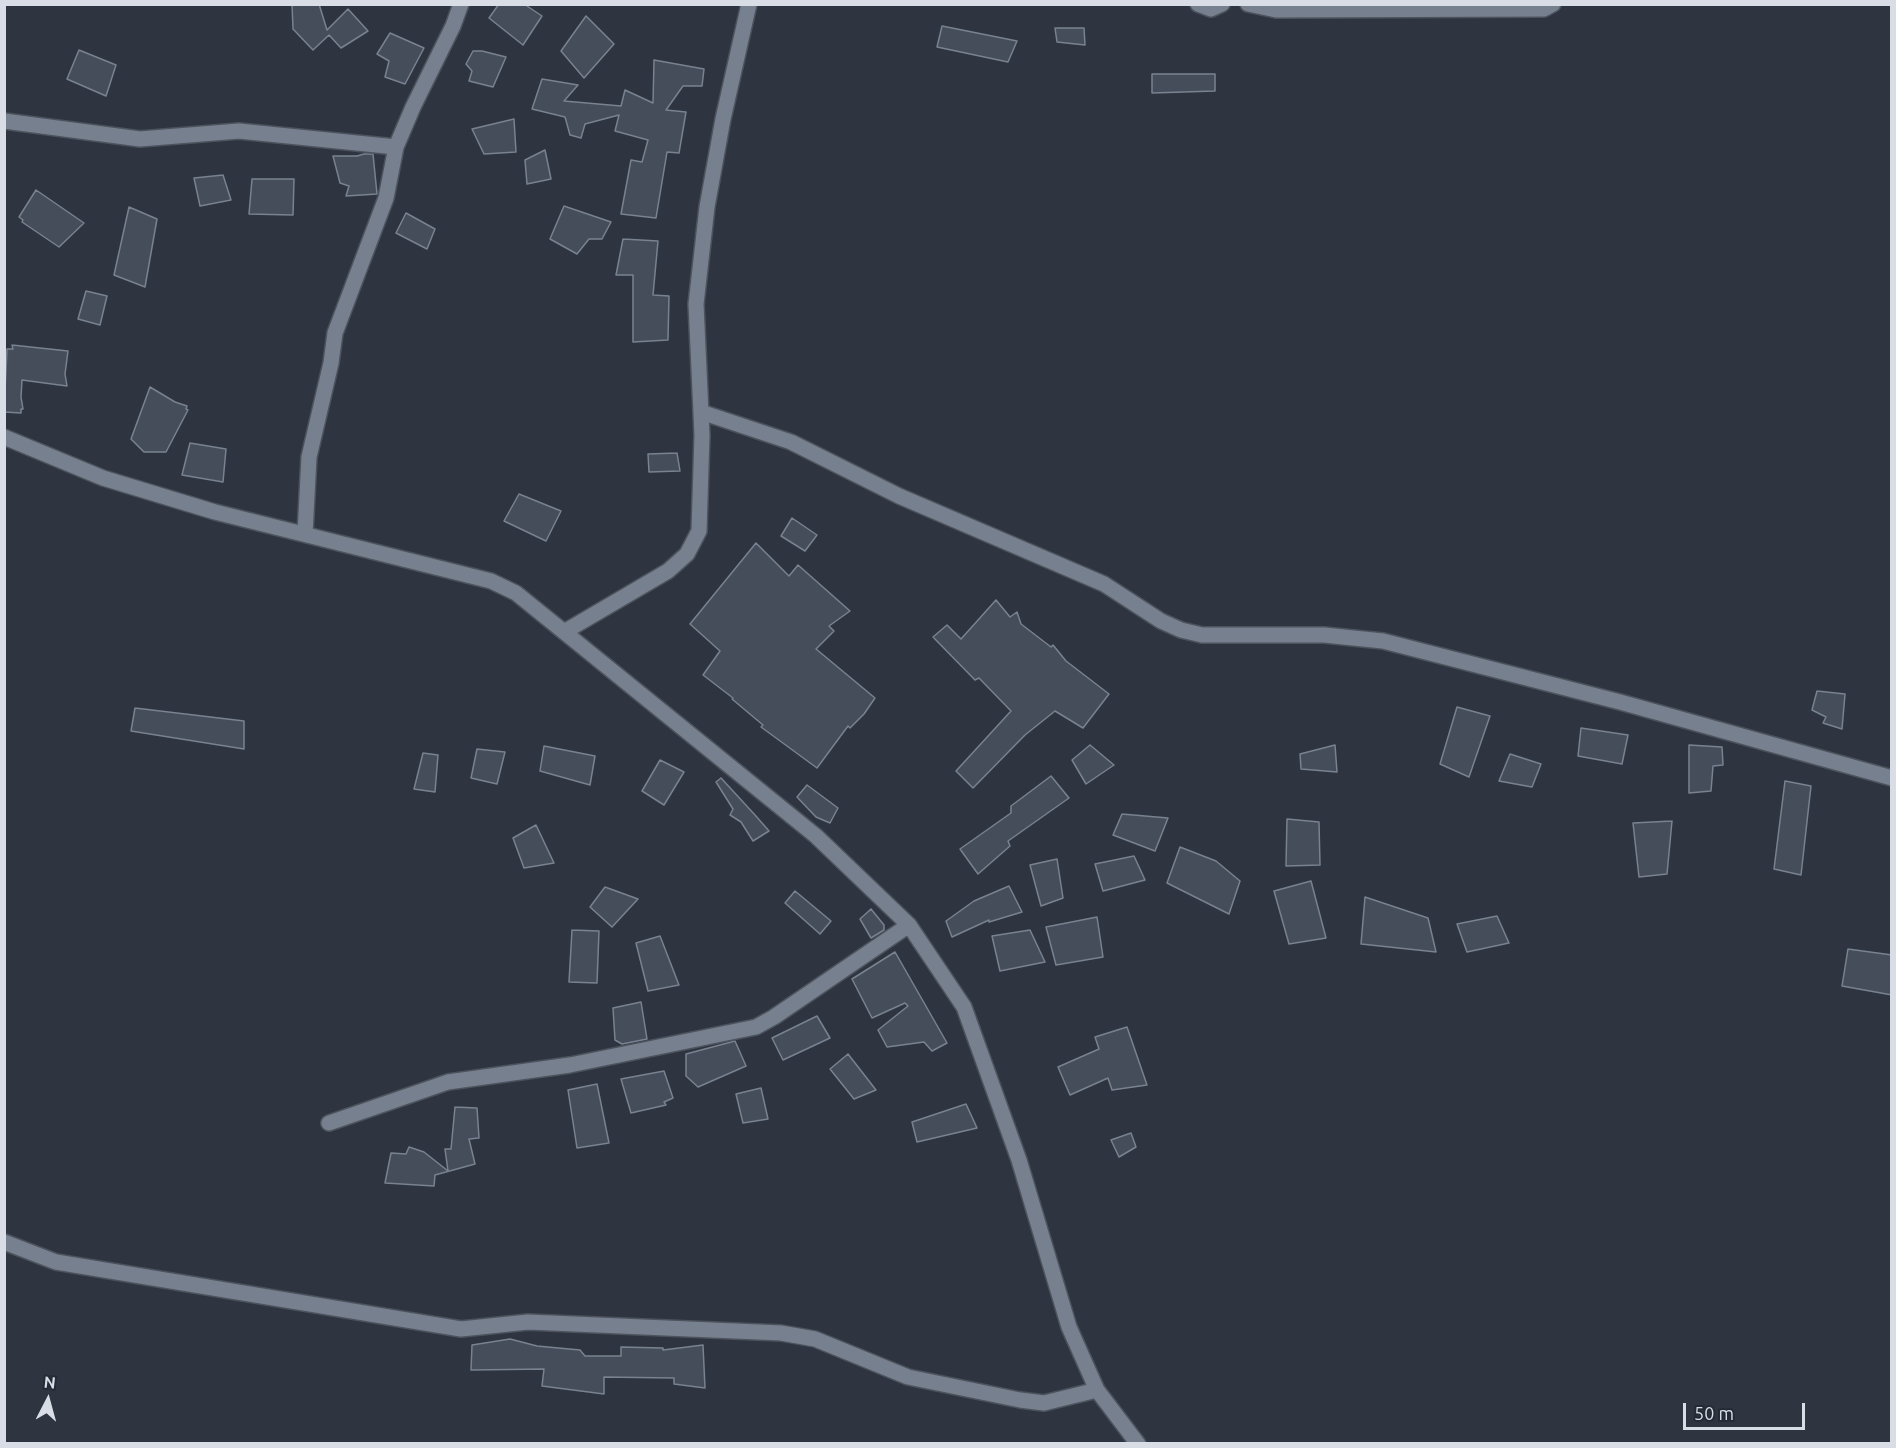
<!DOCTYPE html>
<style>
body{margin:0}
#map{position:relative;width:1896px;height:1448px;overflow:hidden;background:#2e3541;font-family:Ubuntu,sans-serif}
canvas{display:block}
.frame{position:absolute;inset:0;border:6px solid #d9dee6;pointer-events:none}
.north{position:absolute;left:18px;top:1370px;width:60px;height:60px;-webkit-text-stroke:4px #242b37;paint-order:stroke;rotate:6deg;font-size:16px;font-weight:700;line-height:24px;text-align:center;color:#d9dee6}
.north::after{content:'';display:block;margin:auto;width:21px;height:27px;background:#d9dee6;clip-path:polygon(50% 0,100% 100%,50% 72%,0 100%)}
.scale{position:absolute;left:1683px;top:1403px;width:122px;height:27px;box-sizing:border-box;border:3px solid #d9dee6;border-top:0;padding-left:8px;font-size:18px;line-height:21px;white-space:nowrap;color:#d9dee6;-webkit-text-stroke:4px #242b37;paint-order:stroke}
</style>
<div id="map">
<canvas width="1896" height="1448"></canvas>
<div class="frame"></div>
<div class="north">N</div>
<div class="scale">50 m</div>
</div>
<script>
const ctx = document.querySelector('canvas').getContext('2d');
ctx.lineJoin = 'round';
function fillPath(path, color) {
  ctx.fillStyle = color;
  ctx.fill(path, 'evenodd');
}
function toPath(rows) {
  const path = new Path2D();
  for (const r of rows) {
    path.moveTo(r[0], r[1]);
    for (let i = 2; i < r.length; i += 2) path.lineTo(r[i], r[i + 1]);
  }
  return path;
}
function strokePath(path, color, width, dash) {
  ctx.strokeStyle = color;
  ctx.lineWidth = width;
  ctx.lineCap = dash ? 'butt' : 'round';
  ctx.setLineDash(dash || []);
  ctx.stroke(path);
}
const building = toPath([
 [292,4,319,4,327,30,348,9,368,31,341,48,329,35,313,50,293,29,292,4],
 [499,4,524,4,542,16,523,45,489,18,499,4],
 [586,16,614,44,584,78,561,51,586,16],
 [942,26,1017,41,1008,62,937,47,942,26],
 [1055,28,1084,28,1085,45,1057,42,1055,28],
 [390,33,424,48,405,84,385,77,389,61,377,54,390,33],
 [79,50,116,65,106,96,67,79,79,50],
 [473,51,482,51,506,57,493,87,469,81,472,71,466,64,473,51],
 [654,60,704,69,702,86,683,86,666,110,686,112,679,153,667,152,656,218,621,214,631,160,642,162,648,140,615,131,619,115,585,124,581,138,570,135,565,117,532,109,542,79,578,85,564,101,621,106,625,90,653,103,654,60],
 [1152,74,1215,74,1215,91,1152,93,1152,74],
 [514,119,516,152,484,154,472,129,514,119],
 [545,150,551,179,527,184,525,160,545,150],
 [364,154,373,154,377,194,346,196,349,186,340,183,333,156,357,156,364,154],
 [223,175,231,200,200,206,194,178,223,175],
 [252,179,294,179,293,215,249,214,252,179],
 [36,190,84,223,59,247,22,222,23,220,19,217,36,190],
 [564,206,611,222,602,239,589,239,577,254,550,239,564,206],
 [129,207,157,219,145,287,114,275,129,207],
 [406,213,435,229,427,249,396,233,406,213],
 [623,239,658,241,653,295,669,296,668,340,633,342,633,275,616,275,623,239],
 [86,291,107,296,100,325,78,319,86,291],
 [12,345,68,351,65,374,67,386,22,380,21,397,23,409,21,409,21,413,4,412,7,349,13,349,12,345],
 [150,387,175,402,187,406,186,409,188,410,166,452,144,452,131,439,150,387],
 [190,443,226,449,223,482,182,475,190,443],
 [677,453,680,471,649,472,648,454,677,453],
 [519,494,561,511,546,541,504,521,519,494],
 [792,518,817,535,805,551,781,536,792,518],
 [756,543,789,576,798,565,850,611,829,626,834,631,816,649,875,698,864,714,850,728,848,726,817,768,761,727,763,725,732,699,733,698,703,675,720,651,690,624,756,543],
 [996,600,1010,617,1017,612,1021,624,1051,647,1053,645,1066,661,1109,694,1083,728,1055,711,1025,735,973,788,956,771,1011,711,979,678,975,680,933,637,947,625,961,639,996,600],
 [1817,691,1845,694,1842,729,1823,723,1826,717,1812,710,1817,691],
 [1457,707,1490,716,1469,777,1440,764,1457,707],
 [135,708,244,721,244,749,131,731,135,708],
 [1581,728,1628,735,1622,764,1578,756,1581,728],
 [1090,745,1114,765,1086,784,1072,760,1090,745],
 [1335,745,1337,772,1301,769,1300,754,1335,745],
 [1689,745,1722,747,1723,765,1713,766,1711,791,1689,793,1689,745],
 [544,746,595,756,590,785,540,771,544,746],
 [477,749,505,752,497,784,471,778,477,749],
 [423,753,438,755,435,792,414,789,423,753],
 [1510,754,1541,764,1532,787,1499,781,1510,754],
 [660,760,684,772,664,805,642,791,660,760],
 [1051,776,1069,798,1008,841,1010,846,978,874,960,849,1011,813,1011,806,1051,776],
 [721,778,755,815,769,831,753,841,741,822,730,815,733,809,716,782,721,778],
 [1785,781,1811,786,1801,875,1774,869,1785,781],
 [807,785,838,808,830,823,816,817,797,797,807,785],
 [1122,814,1168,818,1155,851,1113,835,1122,814],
 [1287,819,1319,822,1320,865,1286,866,1287,819],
 [1672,821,1667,874,1639,877,1633,823,1672,821],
 [536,825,554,863,524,868,513,838,536,825],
 [1180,847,1216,861,1240,881,1229,914,1167,883,1180,847],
 [1134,856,1145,880,1103,891,1095,864,1134,856],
 [1057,859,1063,898,1041,906,1030,865,1057,859],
 [1311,881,1326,938,1289,944,1274,891,1311,881],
 [1009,886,1022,912,989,922,989,920,952,937,946,921,974,901,1009,886],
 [605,887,638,899,612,927,590,907,605,887],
 [795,891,831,921,820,934,785,903,795,891],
 [1365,897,1428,918,1436,952,1361,944,1365,897],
 [871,909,884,925,884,930,871,938,860,919,871,909],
 [1497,916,1509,943,1467,952,1457,924,1497,916],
 [1097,917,1103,957,1056,965,1046,927,1097,917],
 [572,930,599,931,597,983,569,982,572,930],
 [1030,930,1045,962,1000,971,992,936,1030,930],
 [660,936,679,985,648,991,636,943,660,936],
 [1848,949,1892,955,1892,995,1842,986,1848,949],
 [895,952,947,1043,932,1051,924,1042,887,1047,878,1030,908,1006,905,1003,872,1018,852,979,895,952],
 [641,1002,647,1039,622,1044,615,1040,613,1008,641,1002],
 [817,1016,830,1038,783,1060,772,1038,817,1016],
 [1127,1027,1147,1085,1112,1090,1108,1078,1070,1095,1058,1067,1099,1049,1095,1037,1127,1027],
 [735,1041,746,1066,698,1087,686,1076,686,1054,735,1041],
 [848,1054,876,1090,854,1099,830,1069,848,1054],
 [664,1071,673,1098,664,1102,666,1105,631,1113,621,1079,664,1071],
 [597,1084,609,1143,577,1148,568,1090,597,1084],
 [761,1088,768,1119,743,1123,736,1094,761,1088],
 [966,1104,977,1128,917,1142,912,1122,966,1104],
 [455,1107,477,1108,479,1138,469,1139,475,1164,435,1175,434,1186,385,1183,391,1153,406,1154,409,1147,424,1152,448,1171,445,1149,451,1149,455,1107],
 [1131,1133,1136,1147,1119,1157,1111,1140,1131,1133],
 [510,1339,537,1346,580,1350,585,1356,621,1356,621,1347,663,1348,663,1350,703,1345,705,1388,674,1384,674,1378,604,1377,604,1394,542,1386,544,1369,471,1370,472,1345,510,1339]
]);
fillPath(building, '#454d5a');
strokePath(building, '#798290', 1.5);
const minor = toPath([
 [1198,4,1211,9,1222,4],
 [1248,4,1276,10,1544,9,1553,4],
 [4,121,140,139,239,131,396,147],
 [701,412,791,442,899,496,1104,584,1161,621,1181,630,1202,635,1324,635,1383,641,1620,702,1892,778],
 [4,437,103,478,215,512,491,581,516,593,816,836,909,925,964,1007,1019,1160,1069,1327,1097,1390,1138,1444],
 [305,534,309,457,331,363,335,333,386,198,396,147,413,107,453,26,461,4],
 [564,632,668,571,687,554,699,531,702,435,696,304,707,207,723,119,749,4],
 [329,1123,448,1082,570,1065,756,1027,774,1017,909,925],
 [4,1242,56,1262,461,1329,528,1322,781,1333,815,1339,908,1377,1020,1400,1044,1403,1097,1390]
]);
strokePath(minor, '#4d535d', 18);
strokePath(minor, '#77808e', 15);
</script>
